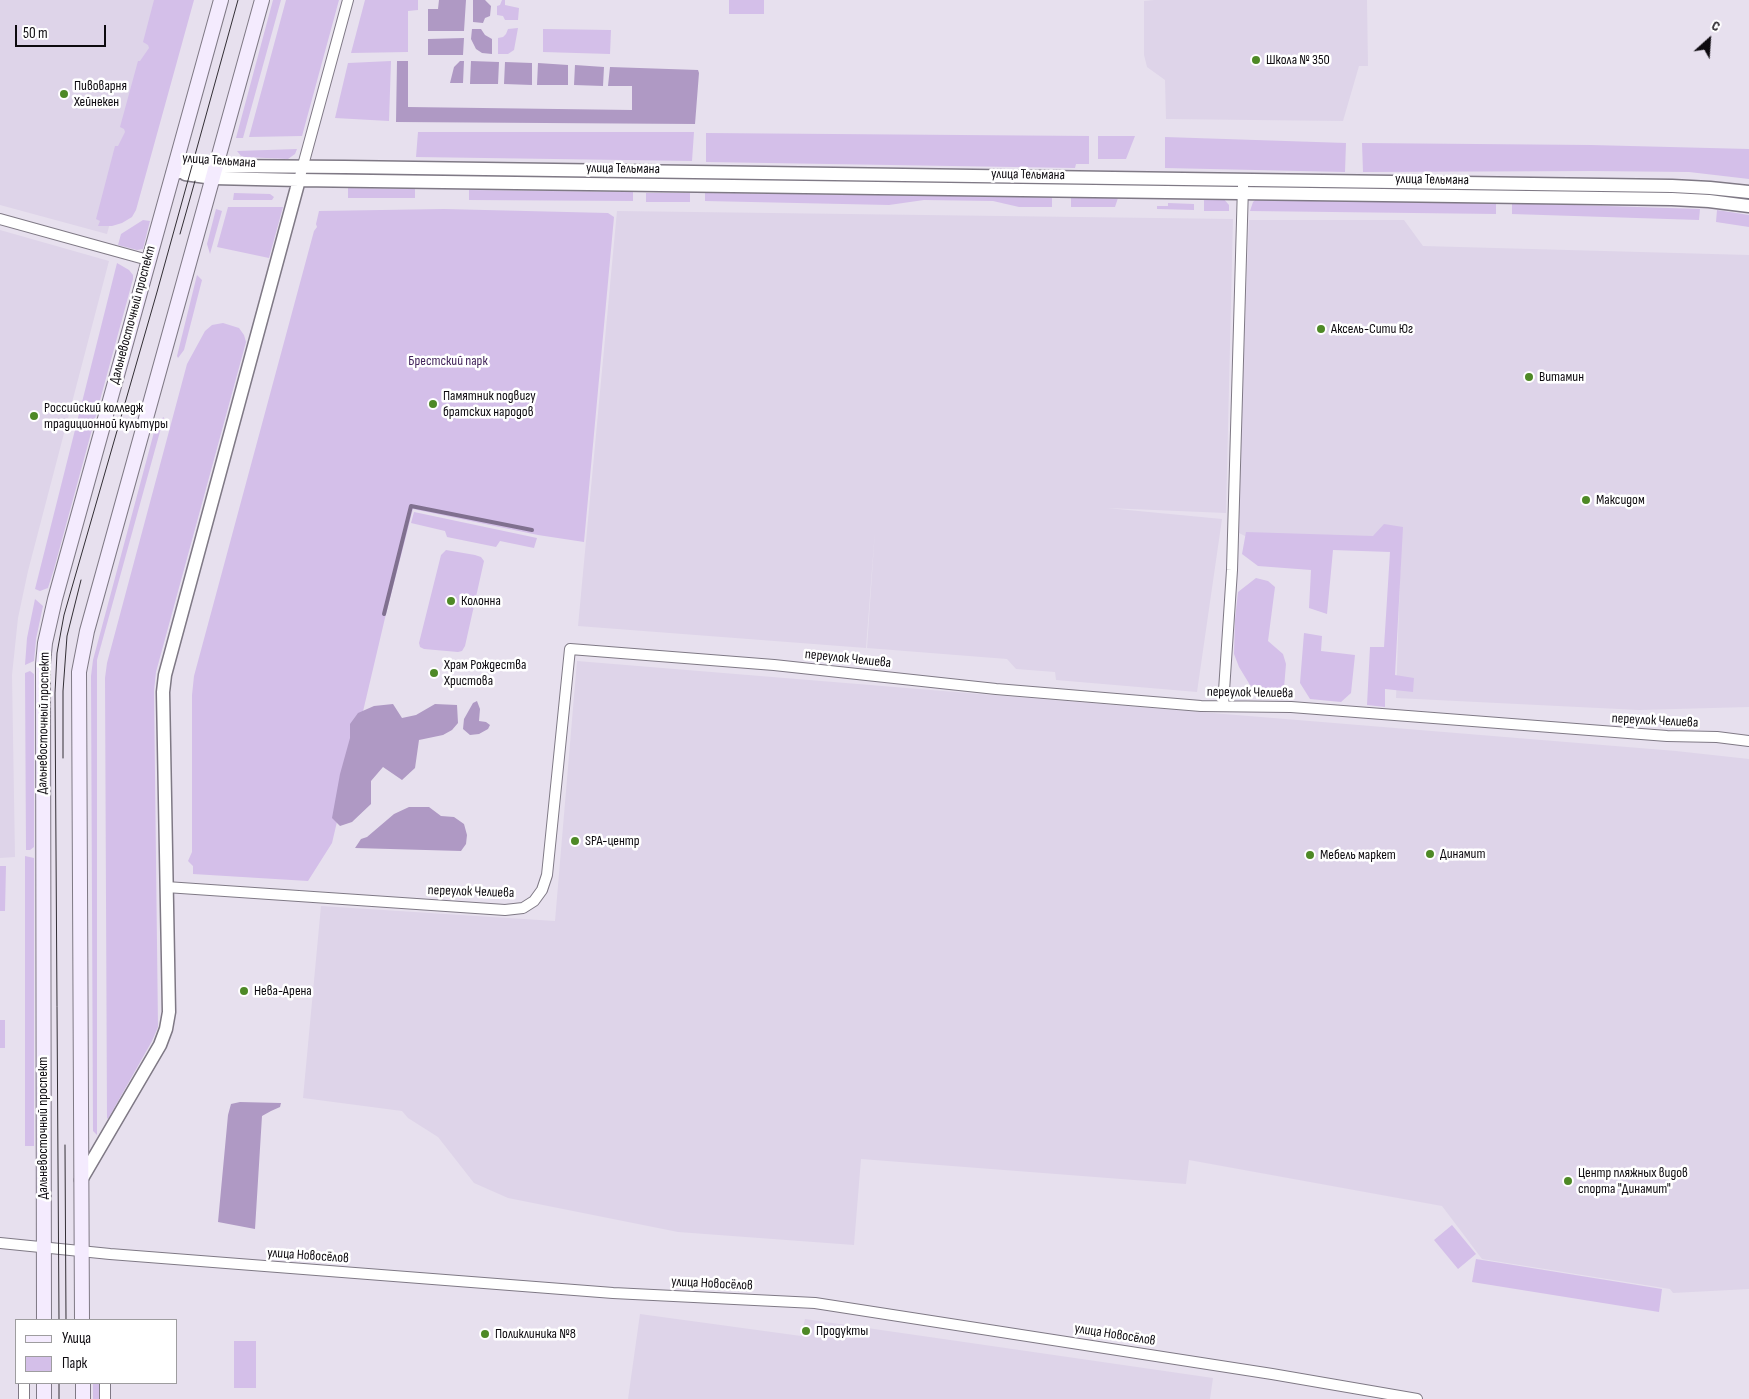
<!DOCTYPE html>
<meta charset="utf-8">
<style>
body{margin:0}
#map{position:relative;width:1749px;height:1399px;overflow:hidden;background:#e7e0ee;font-family:"Sofia Sans Condensed",sans-serif}
canvas{display:block}
.legend{position:absolute;left:15px;top:1319px;width:162px;height:65px;box-sizing:border-box;background:#fff;border:1px solid #9e9d9f;margin:0;padding:6px 9px;list-style:none;font-size:15px;color:#0d0a0f}
.legend li{display:flex;align-items:center;gap:10px;height:25px}
.legend b{width:25px;border:1px solid #9e9d9f}
.north{position:absolute;left:1684px;top:15px;width:50px;height:50px;-webkit-text-stroke:4px #fff;paint-order:stroke;rotate:26deg;font-size:14px;font-weight:700;line-height:20px;text-align:center;color:#0d0a0f}
.north::after{content:'';display:block;margin:auto;width:18px;height:22px;background:#0d0a0f;clip-path:polygon(50% 0,100% 100%,50% 72%,0 100%)}
.scale{position:absolute;left:15px;top:25px;width:91px;height:22px;box-sizing:border-box;border:2px solid #0d0a0f;border-top:0;padding-left:6px;font-size:15px;line-height:18px;white-space:nowrap;color:#0d0a0f;-webkit-text-stroke:4px #fff;paint-order:stroke}
</style>
<div id="map">
<canvas width="1749" height="1399"></canvas>
<ul class="legend">
<li><b style="height:6px;background:#f4ebfe"></b>Улица</li>
<li><b style="height:14px;background:#d4bfe9"></b>Парк</li>
</ul>
<div class="north">С</div>
<div class="scale">50 m</div>
</div>
<script>
const ctx = document.querySelector('canvas').getContext('2d');
ctx.lineJoin = 'round';
function fillPath(path, color) {
  ctx.fillStyle = color;
  ctx.fill(path, 'evenodd');
}
function toPath(rows) {
  const path = new Path2D();
  for (const r of rows) {
    path.moveTo(r[0], r[1]);
    for (let i = 2; i < r.length; i += 2) path.lineTo(r[i], r[i + 1]);
  }
  return path;
}
function strokePath(path, color, width, dash) {
  ctx.strokeStyle = color;
  ctx.lineWidth = width;
  ctx.lineCap = dash ? 'butt' : 'round';
  ctx.setLineDash(dash || []);
  ctx.stroke(path);
}
function drawText(font, color, halo, rows, align = 'center') {
  ctx.font = font + ' "Sofia Sans Condensed",sans-serif';
  ctx.lineWidth = 5;
  ctx.setLineDash([]);
  ctx.textBaseline = 'middle';
  ctx.strokeStyle = halo;
  ctx.fillStyle = color;
  for (const [text, x, y, turn = 0] of rows) {
    ctx.save();
    ctx.translate(x, y);
    ctx.rotate((+turn || 0) * Math.PI / 180);
    ctx.textAlign = isNaN(turn) ? turn : align;
    if (halo) ctx.strokeText(text, 0, 0);
    ctx.fillText(text, 0, 0);
    ctx.restore();
  }
}
fillPath(toPath([
 [0,0,170,0,107,234,0,205],
 [1154,0,1367,0,1368,66,1359,66,1343,121,1166,119,1165,80,1147,67,1144,55,1144,1],
 [617,211,1233,219,1226,513,1107,508,1222,519,1197,692,1056,680,1055,672,1016,669,1007,659,867,648,875,530,866,648,578,626],
 [1249,220,1404,220,1423,246,1749,255,1749,707,1639,710,1396,698,1401,545,1247,537,1237,532],
 [0,230,109,261,28,571,18,618,12,675,15,857,0,858],
 [577,661,1676,751,1749,759,1749,1289,1673,1293,1670,1289,1482,1259,1442,1206,1189,1160,1186,1184,861,1159,854,1245,678,1232,508,1198,474,1183,438,1137,408,1118,402,1111,303,1098,321,906,555,921],
 [640,1314,801,1336,805,1319,1213,1378,1210,1399,628,1399]
]), '#ded4e9');
fillPath(toPath([
 [154,0,194,0,136,210,132,217,122,223,112,226,98,226,100,221,96,219,115,146,118,146,125,132,124,129,120,127,138,61,140,61,149,48,148,45,143,42],
 [273,0,281,0,243,138,236,138],
 [286,0,339,0,302,136,249,137],
 [365,0,418,0,418,10,408,11,408,52,351,53],
 [502,0,505,0,505,5,519,8,518,20,505,20,503,16,497,15,497,6,500,5],
 [729,0,764,0,764,14,729,14],
 [518,28,514,50,508,54,498,54,498,38,503,37,506,34,508,29],
 [543,29,611,30,610,54,543,52],
 [391,61,389,121,335,118,348,63],
 [418,132,694,132,692,161,416,157],
 [706,133,1089,136,1089,164,1076,164,1075,168,706,162],
 [1098,136,1135,136,1126,159,1098,159],
 [1165,137,1346,143,1345,172,1165,168],
 [1362,143,1591,145,1749,149,1749,179,1689,172,1591,171,1363,172],
 [297,149,295,154,288,159,245,157,241,156,237,151],
 [348,188,415,189,415,198,348,198],
 [469,190,633,192,633,201,469,200],
 [234,193,270,194,274,197,272,200,233,200],
 [646,193,690,193,690,202,646,202],
 [705,193,1052,197,1052,207,1019,207,993,201,924,200,889,205,705,201],
 [1071,197,1118,198,1115,207,1071,207],
 [1204,198,1223,198,1229,205,1229,211,1204,211],
 [1256,199,1496,202,1496,214,1250,211,1253,202],
 [1168,203,1194,204,1194,210,1157,209,1157,206,1168,206],
 [1512,203,1700,209,1699,220,1512,214],
 [228,207,283,207,269,258,217,247],
 [216,209,222,211,210,254,207,244],
 [444,209,608,213,614,217,584,542,538,535,413,509,385,618,332,843,308,881,193,874,193,866,188,861,192,852,192,695,194,676,314,231,317,227,316,224,319,211],
 [1717,210,1749,215,1749,227,1716,222],
 [143,220,150,221,143,249,137,250,118,245,121,234],
 [117,263,129,270,133,275,133,279,54,569,48,588,40,591,35,589],
 [197,275,202,280,184,350,178,358,177,356],
 [223,323,239,328,244,335,246,342,156,672,154,691,158,1027,152,1041,108,1119,107,1118,105,678,107,663,187,364,205,331,212,325],
 [164,417,97,660,97,1135,93,1131,91,676,93,660,157,421],
 [414,512,537,538,534,548,500,541,496,547,447,537,445,531,411,523],
 [1384,524,1403,527,1395,675,1414,678,1413,692,1385,689,1385,707,1367,705,1370,647,1384,647,1390,552,1333,550,1327,614,1309,608,1311,570,1258,566,1242,554,1246,532,1373,536],
 [446,550,475,555,481,557,484,561,465,646,462,651,458,652,424,649,420,647,419,643,441,555],
 [1256,578,1268,581,1275,587,1268,641,1283,654,1286,664,1284,688,1277,694,1261,693,1250,685,1239,667,1234,654,1235,620,1238,592],
 [35,599,43,606,36,639,34,661,25,665,27,638],
 [1304,633,1322,636,1321,651,1355,655,1351,693,1341,702,1310,699,1300,683],
 [30,671,34,674,34,847,30,850,26,850,25,673],
 [25,856,34,858,34,1146,25,1146],
 [0,866,6,866,5,911,0,911],
 [0,1020,5,1020,5,1048,0,1048],
 [1452,1225,1476,1254,1458,1269,1434,1240],
 [1476,1259,1662,1289,1659,1312,1472,1282],
 [234,1341,256,1341,256,1388,234,1388],
 [93,1383,99,1383,99,1399,93,1399]
]), '#d4bfe9');
fillPath(toPath([
 [439,0,466,0,464,31,428,31,428,9,438,9],
 [473,0,485,0,491,6,490,16,485,18,483,23,473,22],
 [472,29,481,29,485,35,492,39,492,54,482,53,476,49,471,39],
 [464,38,463,55,428,55,428,39],
 [397,61,408,61,408,107,632,110,632,86,608,86,610,67,698,70,699,73,695,124,396,122],
 [460,61,464,61,463,83,450,83,454,67],
 [471,61,499,62,498,84,470,84],
 [505,62,532,63,532,85,504,84],
 [538,63,568,65,568,85,537,85],
 [575,65,604,67,603,86,574,85],
 [477,701,480,709,479,721,486,722,490,725,488,729,479,734,470,735,463,729,464,719,473,703],
 [393,704,402,718,416,715,435,704,457,705,458,723,452,730,443,735,419,740,415,768,402,780,383,767,371,781,371,804,352,822,340,826,332,818,340,774,350,738,350,724,358,713,374,706],
 [409,807,429,807,441,816,454,817,464,824,467,835,466,844,461,851,355,848,361,839,367,837,394,814],
 [240,1102,281,1103,280,1107,271,1111,262,1116,255,1229,218,1222,228,1115,231,1104]
]), '#af99c4');
strokePath(toPath([
 [384,614,411,506,532,530]
]), '#80708f', 4);
const minor = toPath([
 [299,180,348,0],
 [0,219,148,260],
 [1223,706,1232,570,1243,186],
 [166,887,505,910,523,908,534,901,542,890,547,875,570,649,774,665,996,689,1201,706,1291,707,1667,736,1717,737,1749,741],
 [0,1243,110,1254,613,1293,815,1303,1272,1374,1417,1399],
 [105,1383,105,1399],
 [24,1399,24,1383]
]);
const tertiary = toPath([
 [173,173,216,166,345,167,1672,186,1710,188,1749,192],
 [185,174,213,178,299,180,1672,199,1709,201,1749,206],
 [81,1180,160,1045,166,1029,169,1012,163,692,165,675,299,180]
]);
const secondary = toPath([
 [44,1320,43,664,45,643,55,599,221,0],
 [82,1320,79,672,87,631,262,0],
 [44,1383,44,1399],
 [83,1383,83,1399]
]);
strokePath(minor, '#7f7985', 12);
strokePath(tertiary, '#7f7985', 15);
strokePath(secondary, '#7f7985', 16);
strokePath(minor, '#fff', 10);
strokePath(tertiary, '#fff', 12);
strokePath(secondary, '#f4ebfe', 14);
strokePath(toPath([
 [180,234,195,181],
 [63,758,63,691,67,636,81,580],
 [65,1145,66,1320],
 [59,1320,55,693,57,653,64,615,157,292,238,0],
 [59,1383,59,1399]
]), '#322e34', 1);
for (const [x, y, r, color] of [
 [1256,60,5,"#4e8926"],
 [64,94,5,"#4e8926"],
 [1321,329,5,"#4e8926"],
 [1529,377,5,"#4e8926"],
 [433,404,5,"#4e8926"],
 [34,416,5,"#4e8926"],
 [1586,500,5,"#4e8926"],
 [451,601,5,"#4e8926"],
 [434,673,5,"#4e8926"],
 [575,841,5,"#4e8926"],
 [1430,854,5,"#4e8926"],
 [1310,855,5,"#4e8926"],
 [244,991,5,"#4e8926"],
 [1568,1181,5,"#4e8926"],
 [806,1331,5,"#4e8926"],
 [485,1334,5,"#4e8926"]
]) {
  const dot = new Path2D();
  dot.arc(x, y, r, 0, 2 * Math.PI);
  ctx.fillStyle = color;
  ctx.fill(dot);
  strokePath(dot, '#fff', 2);
}
drawText('14px', '#0d0a0f', '#fff', [
 ["Школа № 350",1266,60],
 ["Пивоварня",74,86],
 ["Хейнекен",74,102],
 ["Аксель-Сити Юг",1331,329],
 ["Витамин",1539,377],
 ["Памятник подвигу",443,396],
 ["братских народов",443,412],
 ["Российский колледж",44,408],
 ["традиционной культуры",44,424],
 ["Максидом",1596,500],
 ["Колонна",461,601],
 ["Храм Рождества",444,665],
 ["Христова",444,681],
 ["SPA-центр",585,841],
 ["Динамит",1440,854],
 ["Мебель маркет",1320,855],
 ["Нева-Арена",254,991],
 ["Центр пляжных видов",1578,1173],
 ["спорта \"Динамит\"",1578,1189],
 ["Продукты",816,1331],
 ["Поликлиника №8",495,1334]
], 'left');
drawText('14px', '#0d0a0f', '#fff', [
 ["улица Тельмана",219,161,4],
 ["улица Тельмана",623,169,1],
 ["улица Тельмана",1028,175,1],
 ["улица Тельмана",1432,180,1],
 ["Дальневосточный проспект",133,315,-75],
 ["переулок Челиева",848,659,6],
 ["переулок Челиева",1250,693,1],
 ["переулок Челиева",1655,721,3],
 ["Дальневосточный проспект",44,723,-89],
 ["переулок Челиева",471,892,2],
 ["Дальневосточный проспект",43,1128,-90],
 ["улица Новосёлов",308,1256,4],
 ["улица Новосёлов",712,1284,3],
 ["улица Новосёлов",1115,1335,9]
]);
drawText('14px', '#44265c', '#fff', [
 ["Брестский парк",448,361]
]);
</script>
